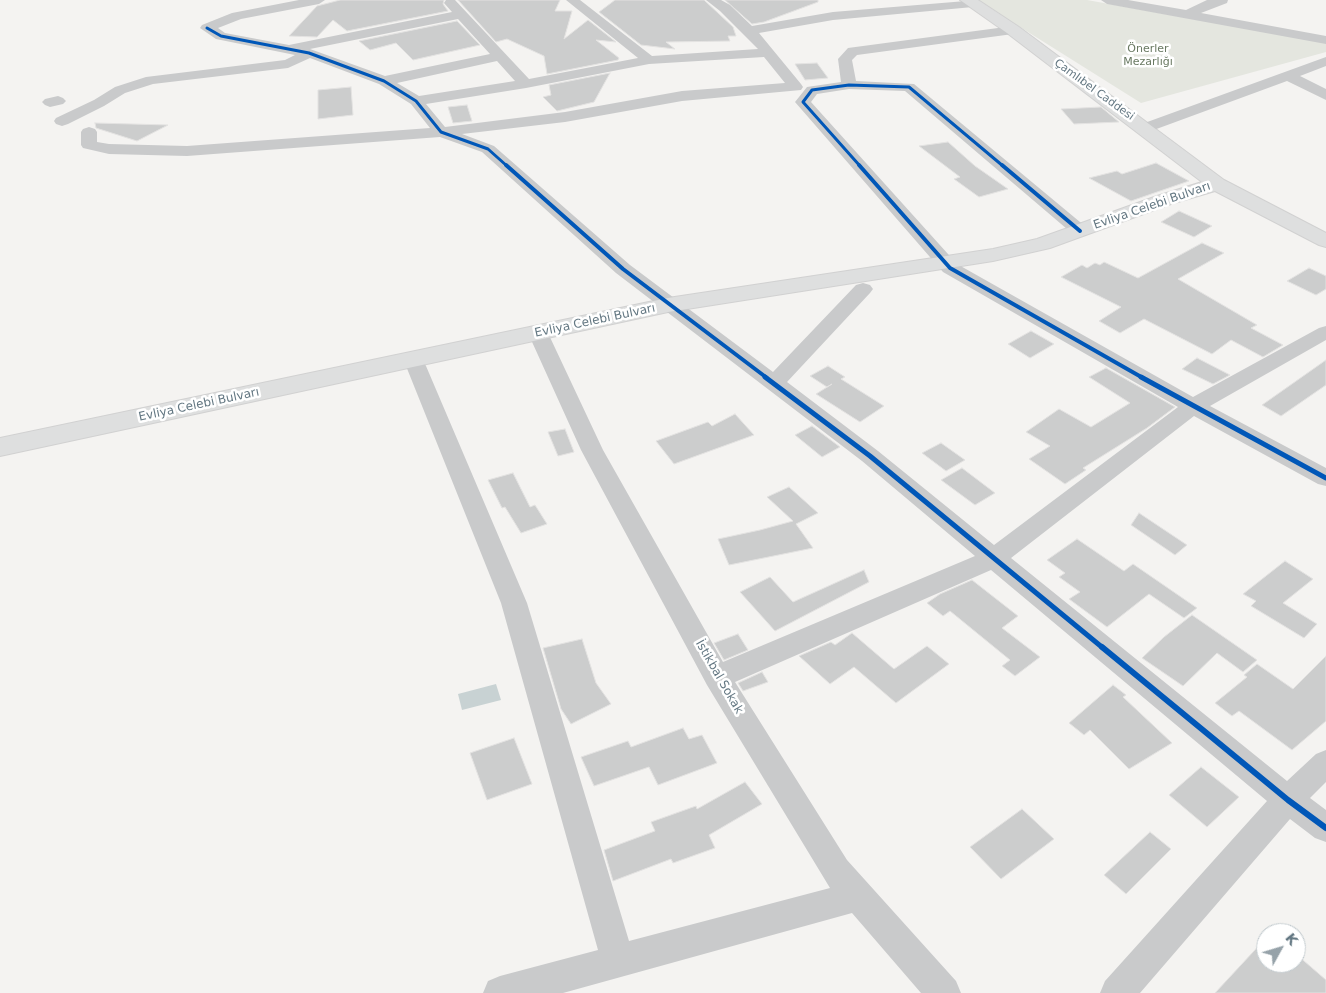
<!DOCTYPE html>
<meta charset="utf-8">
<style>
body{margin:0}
#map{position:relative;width:1326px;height:993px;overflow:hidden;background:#f4f3f1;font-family:"DejaVu Sans",sans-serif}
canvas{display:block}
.north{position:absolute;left:1256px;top:923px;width:50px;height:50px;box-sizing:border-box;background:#fff;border:1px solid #c1c9cd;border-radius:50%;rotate:51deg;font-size:14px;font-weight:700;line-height:20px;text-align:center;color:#637782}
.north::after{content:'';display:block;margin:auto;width:18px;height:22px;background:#96a2a9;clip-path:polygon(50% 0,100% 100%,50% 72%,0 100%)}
</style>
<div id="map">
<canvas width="1326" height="993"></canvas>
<div class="north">K</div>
</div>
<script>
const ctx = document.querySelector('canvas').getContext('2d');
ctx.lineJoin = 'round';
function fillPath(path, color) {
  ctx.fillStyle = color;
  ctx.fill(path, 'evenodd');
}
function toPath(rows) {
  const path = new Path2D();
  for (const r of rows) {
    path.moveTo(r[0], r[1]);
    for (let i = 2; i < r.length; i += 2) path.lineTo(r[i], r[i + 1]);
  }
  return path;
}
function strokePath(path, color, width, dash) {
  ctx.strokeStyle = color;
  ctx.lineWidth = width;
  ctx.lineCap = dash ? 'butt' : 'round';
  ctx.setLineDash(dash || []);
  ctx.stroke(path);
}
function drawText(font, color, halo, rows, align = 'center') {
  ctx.font = font + ' "DejaVu Sans",sans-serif';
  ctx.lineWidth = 5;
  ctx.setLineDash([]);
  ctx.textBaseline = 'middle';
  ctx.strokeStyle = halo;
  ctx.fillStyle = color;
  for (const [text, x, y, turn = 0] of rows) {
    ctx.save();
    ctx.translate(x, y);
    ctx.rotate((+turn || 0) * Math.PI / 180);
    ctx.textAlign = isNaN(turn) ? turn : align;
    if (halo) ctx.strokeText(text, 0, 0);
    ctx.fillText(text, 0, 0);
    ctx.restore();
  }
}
fillPath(toPath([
 [977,0,1087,0,1326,43,1326,52,1141,103]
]), '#e4e6df');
fillPath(toPath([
 [496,684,501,700,462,710,458,694]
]), '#c8d2d3');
const building = toPath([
 [340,0,444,0,443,4,448,11,347,31,333,20,317,37,289,36,317,6,340,0],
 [458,0,560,0,555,11,572,11,564,39,588,20,616,42,596,40,619,58,618,60,547,74,544,56,507,39,496,42,458,0],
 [615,0,704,0,733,27,736,36,728,36,730,41,666,42,675,49,641,45,599,12,615,0],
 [725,0,818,0,818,2,764,22,752,24,725,0],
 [457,21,480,45,413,60,396,43,370,50,359,41,457,21],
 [817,63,828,78,805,80,795,64,817,63],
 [610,73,594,102,557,111,543,97,551,95,549,85,610,73],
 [351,87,353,115,318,119,318,90,351,87],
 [467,105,472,121,453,123,448,107,467,105],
 [1101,107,1119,122,1074,124,1061,109,1101,107],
 [95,123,168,125,137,141,96,128,95,123],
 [948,142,975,166,1008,189,979,197,954,179,960,177,919,146,948,142],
 [1156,163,1189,181,1131,201,1089,178,1117,171,1122,174,1156,163],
 [1179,211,1212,226,1194,237,1161,222,1179,211],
 [1202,243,1224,253,1178,279,1257,325,1251,328,1283,345,1263,357,1231,340,1212,354,1144,319,1120,333,1099,321,1121,307,1061,277,1082,265,1087,268,1095,263,1100,265,1104,262,1138,278,1202,243],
 [1309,268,1326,276,1326,289,1316,295,1287,281,1309,268],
 [1031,331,1054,344,1030,358,1008,344,1031,331],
 [1197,358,1230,375,1213,384,1182,369,1197,358],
 [1326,360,1326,385,1281,416,1262,405,1326,360],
 [828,366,845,377,841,379,884,406,860,422,816,394,832,384,827,387,810,376,828,366],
 [1106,368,1175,407,1147,428,1083,468,1086,470,1065,484,1029,459,1050,446,1026,432,1059,409,1091,427,1130,403,1089,377,1106,368],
 [735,414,754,435,674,464,656,441,708,422,712,426,735,414],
 [812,426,840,447,822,457,795,435,812,426],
 [565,429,574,452,558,456,548,432,565,429],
 [941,443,965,460,946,471,922,453,941,443],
 [962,468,995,493,975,505,941,480,962,468],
 [513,473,530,507,535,505,547,524,521,533,505,507,502,508,488,480,513,473],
 [789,487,818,513,796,524,813,548,729,565,718,539,760,530,793,521,767,497,789,487],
 [1139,513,1187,545,1175,555,1131,525,1139,513],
 [1077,539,1124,571,1133,564,1197,608,1184,618,1149,594,1107,627,1069,599,1080,592,1059,577,1065,573,1047,560,1077,539],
 [1285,561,1313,579,1283,603,1317,624,1304,638,1251,606,1256,601,1243,594,1285,561],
 [864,570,869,582,775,631,740,592,770,577,793,602,864,570],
 [972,580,1018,616,1002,628,1040,657,1015,676,1002,666,1010,660,950,611,943,616,927,603,940,594,972,580],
 [1192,615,1257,660,1243,672,1217,653,1183,686,1142,658,1164,637,1192,615],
 [852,633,894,669,927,646,949,664,896,703,854,667,830,684,799,656,831,642,835,645,852,633],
 [738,634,748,650,724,660,714,643,738,634],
 [582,639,596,683,611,704,571,724,561,709,543,648,582,639],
 [1326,656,1326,721,1292,750,1239,711,1232,716,1215,703,1247,677,1244,675,1257,664,1293,689,1326,656],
 [762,672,768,682,743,691,738,683,762,672],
 [1113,685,1126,695,1123,697,1172,743,1129,769,1090,730,1084,735,1069,723,1113,685],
 [683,728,689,739,702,735,717,763,658,785,649,767,594,786,581,757,628,741,631,747,683,728],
 [514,738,532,784,487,800,470,753,514,738],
 [1201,767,1239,797,1207,827,1169,795,1201,767],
 [745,782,762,804,709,835,715,848,673,863,671,859,613,881,604,850,655,831,651,822,696,806,697,809,745,782],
 [1022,809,1054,839,1001,879,970,847,1022,809],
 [1150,832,1171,849,1126,894,1104,875,1150,832],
 [1266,938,1266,963,1296,963,1296,954,1326,980,1326,993,1215,993,1266,938]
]);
fillPath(building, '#cccdcd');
strokePath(building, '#e3e2e1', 1);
const major = toPath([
 [960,0,978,0,1019,27,1224,180,1326,233,1326,247,1319,245,1215,191,1171,204,1050,248,993,261,668,312,0,456,0,438,668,298,993,249,1037,239,1157,196,1202,182,1007,33,960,0]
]);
strokePath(major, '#d1d1d1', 2);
fillPath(toPath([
 [299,0,325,0,319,4,241,19,218,28,225,33,289,45,452,12,444,3,446,0,455,0,529,79,638,58,566,0,580,0,652,56,758,49,720,11,706,0,721,0,730,5,752,26,833,12,978,0,980,3,978,6,973,7,833,20,759,33,801,84,803,87,801,90,682,101,565,122,462,134,494,146,630,265,773,372,856,285,863,283,870,285,873,289,870,293,787,382,878,451,994,545,1178,407,943,272,795,102,807,87,841,82,838,59,848,48,1013,26,1018,27,1020,30,1018,33,1013,34,857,55,852,60,856,81,914,84,1086,227,1089,231,1086,235,1080,236,1074,235,905,91,849,89,817,94,811,102,957,264,1193,397,1319,328,1326,326,1326,340,1210,406,1326,468,1326,486,1318,484,1194,416,1011,558,1287,781,1316,754,1326,750,1326,782,1310,798,1326,810,1326,842,1315,838,1290,819,1140,993,1100,993,1105,981,1267,801,991,570,735,682,847,860,956,981,961,993,921,993,852,913,563,993,483,993,488,981,500,976,598,950,501,603,406,366,409,361,416,360,423,361,426,366,527,603,629,941,830,888,707,685,581,450,528,333,531,329,538,327,545,329,548,333,603,450,723,662,975,556,862,461,616,273,482,152,440,137,187,156,109,154,83,148,81,145,81,132,83,129,89,127,95,129,97,132,97,142,109,144,187,146,430,128,411,104,379,84,310,58,288,68,153,84,125,93,104,106,68,124,62,126,56,124,54,121,56,118,94,100,115,87,146,77,285,60,295,55,216,39,200,28,202,25,232,13,299,0],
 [458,19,490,54,385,76,310,49,458,19],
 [764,57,785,83,682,91,565,112,445,127,426,104,526,88,649,64,764,57],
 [497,61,515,81,419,96,397,83,497,61],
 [1101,0,1128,0,1186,10,1207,0,1228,0,1227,3,1201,13,1326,36,1326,44,1107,4,1101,0],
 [1326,57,1326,66,1300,76,1326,89,1326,100,1287,81,1151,131,1139,131,1137,128,1139,125,1326,57],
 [58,96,63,98,66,101,63,104,50,107,45,105,42,102,45,99,58,96]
]), '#c9cacb');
fillPath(major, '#dedfdf');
strokePath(toPath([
 [207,28,221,36,309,53,384,81,416,101,441,132,488,149,507,166],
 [860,166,803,102,812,90,849,85,909,87,1003,166]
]), '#0057b8', 3);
strokePath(toPath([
 [506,165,623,269,767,378],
 [859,165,950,268,1143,378],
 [1002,165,1080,231]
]), '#0057b8', 4);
strokePath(toPath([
 [765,377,870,456,1103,648],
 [1141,377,1326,478]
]), '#0057b8', 5);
strokePath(toPath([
 [1102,647,1288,800,1326,828]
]), '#0057b8', 6);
drawText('11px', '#697962', '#fff', [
 ["Önerler",1148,49],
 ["Mezarlığı",1148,62]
]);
drawText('11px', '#637782', '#fff', [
 ["Çamlıbel Caddesi",1094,90,36]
]);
drawText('12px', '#637782', '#fff', [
 ["Evliya Celebi Bulvarı",1152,206,-19],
 ["Evliya Celebi Bulvarı",595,321,-12],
 ["Evliya Celebi Bulvarı",199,405,-12],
 ["İstikbal Sokak",719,677,60]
]);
</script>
